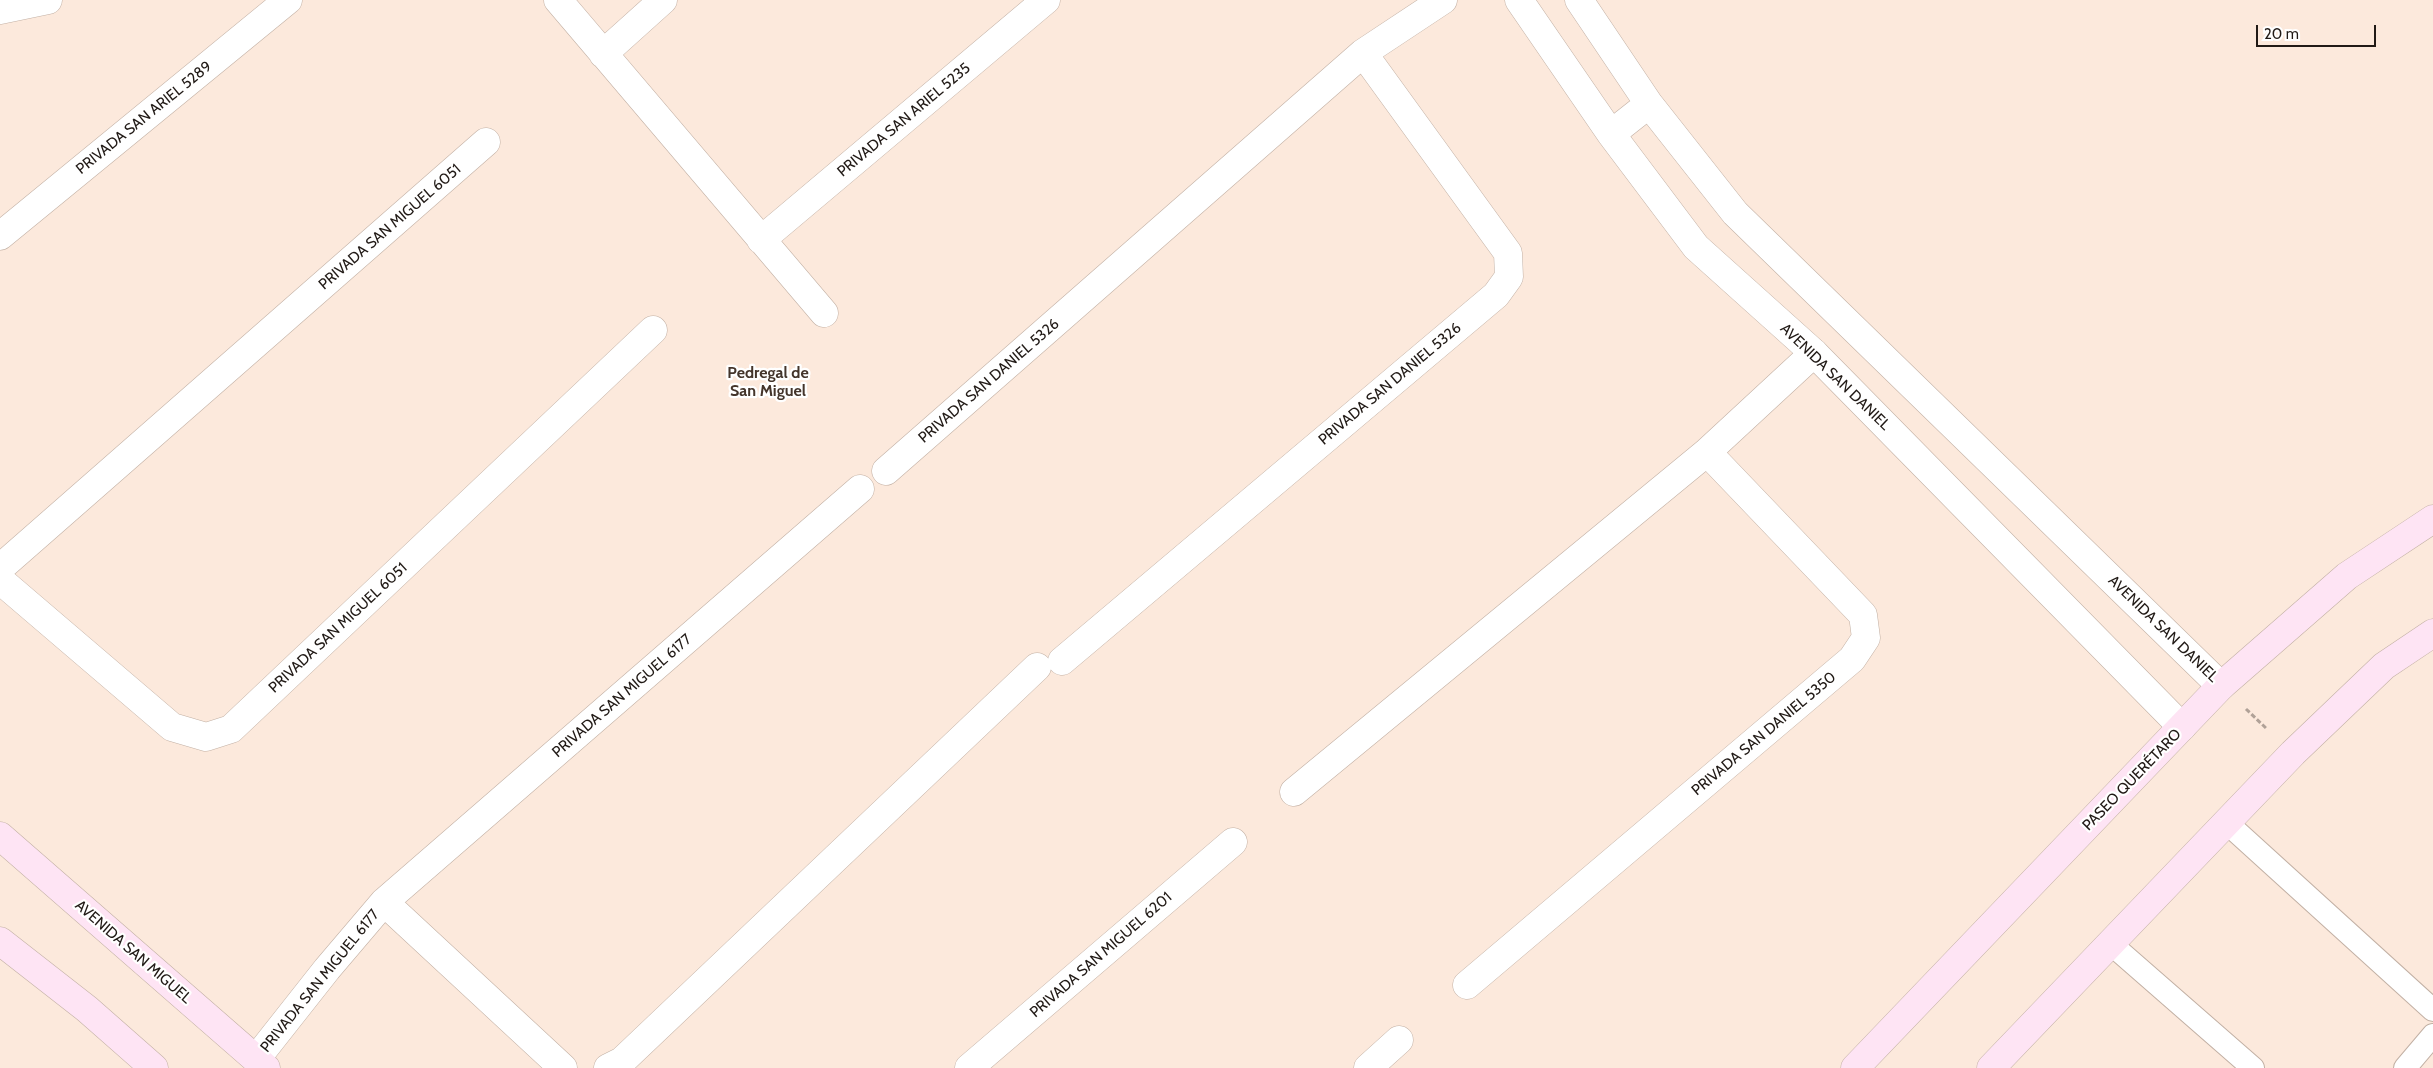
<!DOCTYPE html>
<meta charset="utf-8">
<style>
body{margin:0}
#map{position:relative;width:2433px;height:1068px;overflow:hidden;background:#fce9dc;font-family:Cabin,sans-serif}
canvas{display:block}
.scale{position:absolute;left:2256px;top:25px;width:120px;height:22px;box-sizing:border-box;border:2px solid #211a16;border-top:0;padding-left:6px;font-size:15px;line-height:18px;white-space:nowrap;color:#211a16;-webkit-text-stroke:4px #fff;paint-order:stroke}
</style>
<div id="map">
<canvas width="2433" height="1068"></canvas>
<div class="scale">20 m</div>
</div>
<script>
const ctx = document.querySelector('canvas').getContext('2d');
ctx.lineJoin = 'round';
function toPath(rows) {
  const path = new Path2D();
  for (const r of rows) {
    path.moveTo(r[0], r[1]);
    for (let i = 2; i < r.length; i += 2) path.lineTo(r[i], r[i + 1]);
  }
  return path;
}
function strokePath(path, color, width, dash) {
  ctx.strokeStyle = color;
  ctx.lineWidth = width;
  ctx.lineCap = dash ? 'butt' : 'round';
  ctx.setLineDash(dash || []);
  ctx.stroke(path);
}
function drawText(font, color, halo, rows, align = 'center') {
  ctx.font = font + ' Cabin,sans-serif';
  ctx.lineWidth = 4.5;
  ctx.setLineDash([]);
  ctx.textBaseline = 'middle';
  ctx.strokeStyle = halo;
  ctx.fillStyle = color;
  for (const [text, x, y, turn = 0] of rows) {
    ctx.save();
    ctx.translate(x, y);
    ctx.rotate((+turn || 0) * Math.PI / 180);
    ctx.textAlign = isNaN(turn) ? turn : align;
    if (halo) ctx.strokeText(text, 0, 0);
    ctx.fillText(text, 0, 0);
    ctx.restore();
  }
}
const service = toPath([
 [2227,823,2433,1010],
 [2111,944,2253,1068],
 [2405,1068,2433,1035]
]);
const minor = toPath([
 [558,0,824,313],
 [0,10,48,0],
 [603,54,663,0],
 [0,236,288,0],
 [761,240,1046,0],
 [886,471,1363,53,1443,0],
 [0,568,486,142],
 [0,580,172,727,206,737,231,729,653,330],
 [1062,661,1496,295,1509,277,1508,253,1363,53],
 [1294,792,1707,452,1814,353],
 [384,902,563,1068],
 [1467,985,1852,659,1866,638,1863,615,1707,452],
 [256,1059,327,969,384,902,860,489],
 [608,1068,622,1061,1037,667],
 [969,1068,1233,842],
 [1368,1068,1399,1040]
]);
const tertiary = toPath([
 [1519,0,1611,134,1696,247,1814,353,2182,727],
 [1579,0,1649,104,1735,213,2221,686],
 [1611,134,1649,104]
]);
const secondary = toPath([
 [0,836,266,1068],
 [0,941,87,1009,154,1068],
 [1855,1068,2221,686,2347,576,2433,519],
 [1991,1068,2293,753,2384,666,2433,633]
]);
strokePath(service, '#c2b0a4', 24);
strokePath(minor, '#c2b0a4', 29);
strokePath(tertiary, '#c2b0a4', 29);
strokePath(secondary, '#c2b0a4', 29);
strokePath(toPath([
 [2246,709,2267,729]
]), '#b0a197', 3, [5, 2.5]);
strokePath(service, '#fff', 22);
strokePath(minor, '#fff', 28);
strokePath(tertiary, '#fff', 28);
strokePath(secondary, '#fee4f4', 28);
drawText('15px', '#211a16', '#fff', [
 ["PRIVADA SAN ARIEL 5289",144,118,-39],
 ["PRIVADA SAN ARIEL 5235",904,120,-40],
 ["PRIVADA SAN MIGUEL 6051",390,227,-41],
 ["AVENIDA SAN DANIEL",1835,377,44],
 ["PRIVADA SAN DANIEL 5326",989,381,-41],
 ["PRIVADA SAN DANIEL 5326",1390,384,-40],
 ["PRIVADA SAN MIGUEL 6051",338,628,-43],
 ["AVENIDA SAN DANIEL",2163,629,44],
 ["PRIVADA SAN MIGUEL 6177",622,696,-41],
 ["PRIVADA SAN DANIEL 5350",1764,734,-40],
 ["PASEO QUERÉTARO",2132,780,-46],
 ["AVENIDA SAN MIGUEL",133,952,41],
 ["PRIVADA SAN MIGUEL 6201",1101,955,-41],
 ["PRIVADA SAN MIGUEL 6177",320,981,-51]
]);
drawText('bold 16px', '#44352b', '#fff', [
 ["Pedregal de",768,373],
 ["San Miguel",768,391]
]);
</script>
